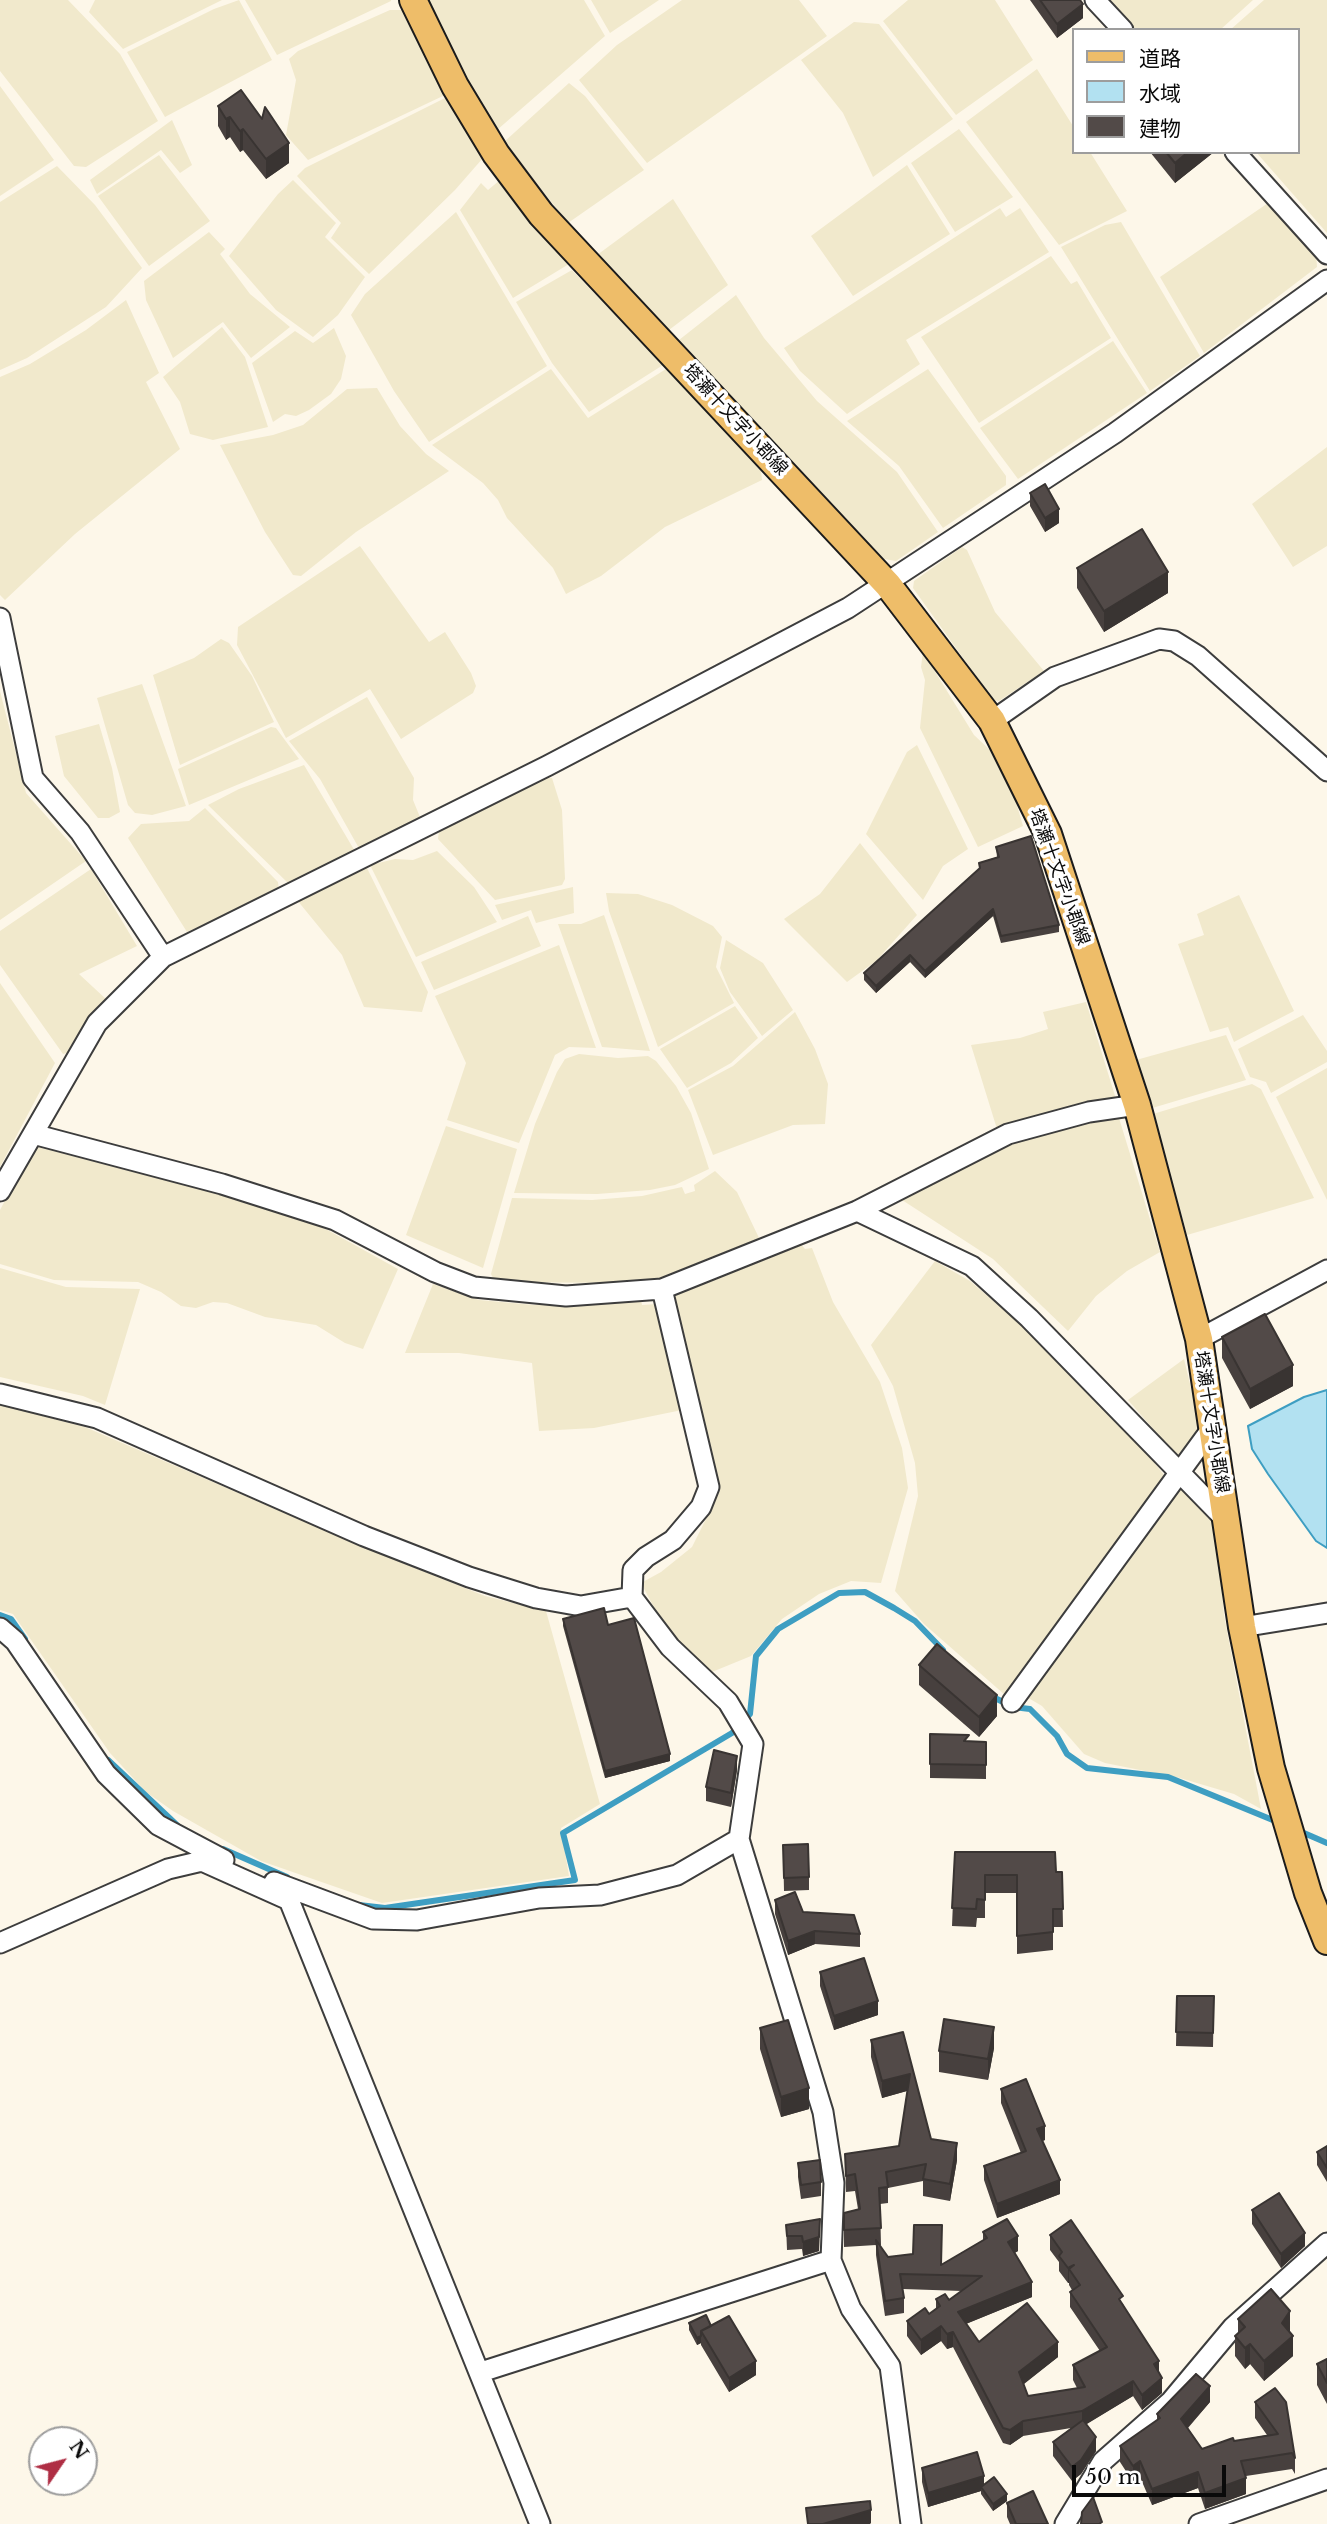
<!DOCTYPE html>
<meta charset="utf-8">
<style>
body{margin:0}
#map{position:relative;width:1327px;height:2524px;overflow:hidden;background:#fdf7e9;font-family:"Libre Baskerville","Noto Sans JP",serif}
canvas{display:block}
.legend{position:absolute;left:1072px;top:28px;width:228px;height:126px;box-sizing:border-box;background:#fff;border:2px solid #9d9d9d;margin:0;padding:9px 12px;list-style:none;font-size:21px;color:#0a0a0a}
.legend li{display:flex;align-items:center;gap:14px;height:35px}
.legend b{width:35px;border:2px solid #9d9d9d}
.north{position:absolute;left:28px;top:2426px;width:70px;height:70px;box-sizing:border-box;background:#fff;border:2px solid #9d9d9d;border-radius:50%;rotate:55deg;font-size:19px;font-weight:700;line-height:28px;text-align:center;color:#0a0a0a}
.north::after{content:'';display:block;margin:auto;width:24px;height:32px;background:#af2e44;clip-path:polygon(50% 0,100% 100%,50% 72%,0 100%)}
.scale{position:absolute;left:1072px;top:2465px;width:154px;height:32px;box-sizing:border-box;border:4px solid #0a0a0a;border-top:0;padding-left:9px;font-size:21px;line-height:24px;white-space:nowrap;color:#0a0a0a;-webkit-text-stroke:5px #fff;paint-order:stroke}
</style>
<div id="map">
<canvas width="1327" height="2524"></canvas>
<ul class="legend">
<li><b style="height:9px;background:#eebd69"></b>道路</li>
<li><b style="height:19px;background:#b2e1f1"></b>水域</li>
<li><b style="height:19px;background:#524a48"></b>建物</li>
</ul>
<div class="north">N</div>
<div class="scale">50 m</div>
</div>
<script>
const ctx = document.querySelector('canvas').getContext('2d');
ctx.lineJoin = 'round';
function fillPath(path, color) {
  ctx.fillStyle = color;
  ctx.fill(path, 'evenodd');
}
function toPath(rows) {
  const path = new Path2D();
  for (const r of rows) {
    path.moveTo(r[0], r[1]);
    for (let i = 2; i < r.length; i += 2) path.lineTo(r[i], r[i + 1]);
  }
  return path;
}
function strokePath(path, color, width, dash) {
  ctx.strokeStyle = color;
  ctx.lineWidth = width;
  ctx.lineCap = dash ? 'butt' : 'round';
  ctx.setLineDash(dash || []);
  ctx.stroke(path);
}
function drawText(font, color, halo, rows, align = 'center') {
  ctx.font = font + ' "Libre Baskerville","Noto Sans JP",serif';
  ctx.lineWidth = 7;
  ctx.setLineDash([]);
  ctx.textBaseline = 'middle';
  ctx.strokeStyle = halo;
  ctx.fillStyle = color;
  for (const [text, x, y, turn = 0] of rows) {
    ctx.save();
    ctx.translate(x, y);
    ctx.rotate((+turn || 0) * Math.PI / 180);
    ctx.textAlign = isNaN(turn) ? turn : align;
    if (halo) ctx.strokeText(text, 0, 0);
    ctx.fillText(text, 0, 0);
    ctx.restore();
  }
}
fillPath(toPath([
 [0,0,68,0,120,54,158,121,86,167,74,166,0,71],
 [95,0,222,0,123,49,89,12],
 [239,0,272,60,165,117,127,52,214,9],
 [245,0,391,0,391,1,277,55],
 [428,0,584,0,605,36,497,130,458,66],
 [591,0,659,0,610,33],
 [682,0,799,0,827,36,647,163,579,80,617,45],
 [908,0,995,0,1033,60,956,115,883,21],
 [1107,0,1253,0,1220,30,1136,30],
 [1264,0,1327,0,1327,233,1256,152,1297,152,1297,30,1230,30],
 [390,10,403,10,445,95,308,160,286,135,296,80,289,59,298,51],
 [854,22,879,24,953,119,873,177,843,113,801,60],
 [1037,69,1073,126,1073,152,1090,152,1127,211,1059,245,966,122],
 [569,83,585,96,644,170,568,223,504,142],
 [0,86,54,160,0,196],
 [447,97,483,158,455,190,369,274,331,238,341,223,297,176,305,168],
 [172,120,192,165,180,173,161,150,97,194,90,180],
 [959,129,1013,197,955,232,911,163],
 [159,155,210,221,149,266,98,196],
 [907,165,950,234,853,296,811,236],
 [57,166,95,205,142,268,106,307,27,358,0,370,0,202],
 [293,180,336,223,325,237,365,277,338,315,313,337,276,310,229,256,278,194],
 [500,180,526,217,569,264,513,298,460,210,481,183,488,190],
 [673,199,728,285,669,330,597,255],
 [1271,201,1316,252,1317,267,1204,353,1160,277],
 [1000,208,1006,217,1020,208,1049,252,906,340,920,364,847,414,800,371,784,348],
 [456,212,547,366,429,442,394,391,351,315,365,294],
 [1121,222,1200,356,1150,391,1061,247,1105,225],
 [209,232,225,249,220,254,250,294,290,327,251,358,223,322,173,358,146,300,144,281],
 [1051,256,1071,284,1077,281,1111,338,979,423,921,337],
 [572,270,663,365,589,412,552,363,516,302],
 [736,295,764,338,817,401,897,472,938,532,896,561,884,559,679,340],
 [126,300,159,373,146,382,180,449,75,534,5,600,0,595,0,377,30,364,86,330],
 [222,327,245,357,268,427,213,440,190,434,180,402,163,377],
 [334,328,346,356,341,379,331,394,309,410,296,416,285,414,273,422,252,363,295,331,313,343],
 [1113,341,1147,393,1018,479,980,428],
 [551,369,588,418,666,369,761,471,762,480,665,527,601,576,566,594,553,568,507,518,498,500,483,483,432,445],
 [928,369,1006,476,1006,485,943,528,899,466,847,421],
 [377,388,400,426,426,454,449,471,356,532,301,576,293,575,265,532,220,445,273,435,303,425,347,389],
 [1327,447,1327,546,1293,567,1252,504],
 [360,546,429,642,445,632,471,673,476,686,473,693,401,739,370,689,286,738,237,645,238,627],
 [962,547,967,550,995,612,1044,671,999,701,993,700,913,588,914,581],
 [221,639,229,643,252,676,274,722,180,765,153,675,194,658],
 [923,652,974,735,990,750,1016,802,1023,826,978,847,920,728,925,680,921,667],
 [142,684,186,806,152,815,135,813,128,805,97,698],
 [0,691,26,793,86,861,0,920],
 [367,697,414,778,413,800,422,822,360,850,320,779,289,741],
 [99,724,112,768,120,812,109,818,98,818,64,776,55,736],
 [271,727,276,728,299,759,189,805,178,769],
 [917,745,968,849,943,866,923,900,866,834,907,752],
 [304,765,356,853,288,883,208,805,239,789],
 [547,778,552,778,562,810,565,879,562,885,495,900,438,839,439,830],
 [205,808,278,882,279,890,187,932,128,838,141,824,189,821],
 [860,843,917,915,876,961,847,982,784,919,820,894],
 [437,851,474,887,497,922,416,957,370,865,395,859,413,860],
 [367,868,428,992,422,1012,364,1007,342,955,297,900],
 [91,869,137,946,79,974,107,1000,84,1025,71,1052,63,1054,0,965,0,931],
 [573,887,574,913,536,923,531,910,502,920,495,905],
 [606,893,638,894,672,905,713,926,722,937,716,967,734,1003,658,1047,609,911],
 [1239,895,1294,1011,1234,1042,1228,1027,1210,1032,1178,944,1204,935,1197,914],
 [604,915,650,1051,602,1047,558,924,581,924],
 [528,916,541,946,434,990,421,962],
 [726,940,763,963,793,1010,762,1036,730,992,720,968],
 [559,945,596,1048,569,1047,555,1055,519,1143,447,1120,466,1063,435,996],
 [0,983,55,1063,0,1167],
 [1086,1002,1116,1099,997,1129,971,1045,1020,1038,1048,1029,1043,1012],
 [735,1006,758,1038,731,1063,687,1088,660,1049],
 [795,1012,815,1049,828,1084,825,1124,793,1125,713,1155,688,1090,733,1066],
 [1303,1015,1327,1051,1327,1062,1271,1093,1266,1082,1250,1077,1238,1049],
 [1226,1035,1246,1080,1149,1109,1136,1060],
 [579,1054,618,1058,648,1056,656,1061,676,1086,691,1113,709,1169,675,1185,650,1190,597,1194,514,1193,535,1124,557,1072,565,1059],
 [1327,1068,1327,1200,1276,1097],
 [1252,1084,1261,1089,1314,1198,1187,1235,1153,1114],
 [1115,1113,1119,1118,1160,1252,1127,1271,1096,1296,1068,1331,993,1259,899,1198,1019,1139],
 [446,1126,517,1149,483,1268,406,1235],
 [34,1146,279,1210,313,1222,398,1269,363,1349,345,1343,316,1325,265,1317,227,1303,213,1302,196,1308,181,1306,161,1292,138,1282,54,1280,0,1264,0,1210],
 [715,1171,737,1192,760,1240,657,1279,631,1283,495,1282,491,1274,512,1198,592,1200,642,1196,682,1187,685,1194,695,1191,694,1185],
 [800,1243,805,1249,812,1248,833,1302,880,1382,902,1448,908,1488,881,1583,851,1581,819,1594,782,1619,751,1656,712,1672,686,1652,657,1613,641,1583,661,1572,692,1547,720,1491,672,1301,676,1291],
 [935,1261,970,1281,1018,1322,1136,1440,1164,1475,1005,1695,924,1624,895,1591,918,1496,915,1463,893,1386,871,1345],
 [0,1268,66,1287,140,1289,105,1405,83,1396,0,1377],
 [433,1284,479,1300,534,1305,641,1300,642,1305,657,1304,682,1410,594,1428,539,1431,532,1363,459,1353,405,1353],
 [1184,1359,1199,1421,1195,1434,1180,1455,1174,1453,1128,1400],
 [0,1405,85,1427,378,1553,485,1596,546,1611,600,1804,561,1828,569,1876,382,1903,261,1861,173,1811,146,1792,110,1753,13,1614,0,1610],
 [1182,1488,1216,1521,1224,1615,1261,1809,1234,1794,1180,1778,1105,1763,1084,1754,1042,1706,1025,1696]
]), '#f1e9cc');
const water = toPath([
 [1327,1390,1327,1548,1316,1541,1268,1474,1252,1449,1248,1426,1304,1397,1327,1390]
]);
fillPath(water, '#b2e1f1');
strokePath(water, '#3e9ec2', 2);
strokePath(toPath([
 [0,1615,11,1619,25,1639],
 [991,1696,1013,1707,1030,1709,1057,1736,1067,1754,1087,1768,1168,1777,1280,1823],
 [108,1760,179,1827],
 [1297,1830,1327,1843],
 [223,1849,287,1877],
 [359,1905,385,1908,575,1880,563,1833,732,1733,750,1714,756,1656,778,1629,839,1593,865,1592,894,1608,915,1621,943,1650]
]), '#3e9ec2', 6);
const minor = toPath([
 [1095,0,1123,30],
 [1235,152,1327,254],
 [0,618,33,778,80,832,163,957],
 [992,721,1055,677,1159,639,1174,641,1198,656,1327,771],
 [33,1134,222,1184,335,1220,435,1272,474,1287,566,1296,662,1289,857,1211,1008,1134,1089,1112,1137,1105],
 [0,1191,97,1023,163,957,547,766,848,608,1115,433,1327,280],
 [857,1211,972,1266,1029,1318,1226,1520],
 [662,1289,709,1487,701,1507,673,1540,646,1557,633,1570,632,1597,670,1647,728,1702,753,1744,739,1839,823,2112,834,2183,831,2260,851,2309,890,2366,911,2524],
 [1199,1339,1327,1270],
 [0,1394,97,1418,364,1536,469,1577,536,1598,581,1606,632,1597],
 [1242,1627,1327,1613],
 [0,1628,15,1641,106,1774,158,1825,224,1860],
 [1012,1702,1212,1428],
 [274,1882,373,1919,417,1920,539,1898,600,1895,677,1875,739,1839],
 [0,1943,168,1869,202,1861,289,1900,540,2524],
 [481,2372,831,2260],
 [1065,2524,1103,2461,1171,2401,1233,2327,1327,2243],
 [1199,2524,1327,2479]
]);
const major = toPath([
 [413,0,455,86,496,154,541,214,888,585,992,721,1048,834,1137,1105,1199,1339,1242,1627,1271,1768,1308,1893,1327,1941]
]);
strokePath(minor, '#3d3d3d', 23);
strokePath(major, '#1b1b1b', 30);
strokePath(minor, '#fff', 19);
strokePath(major, '#eebd69', 26);
fillPath(toPath([
 [1030,0,1080,0,1083,18,1057,38],
 [218,106,262,119,289,163,266,179,243,150,240,152,230,137,226,140,218,126],
 [1150,152,1214,152,1175,183],
 [1030,493,1059,523,1045,532,1030,506],
 [1077,568,1168,593,1104,632,1077,588],
 [996,847,1059,925,1059,932,1001,943,993,916,925,978,910,962,876,993,864,980,864,973,979,869,979,863,997,857],
 [1222,1337,1293,1386,1250,1409,1222,1358],
 [563,1619,608,1625,670,1761,605,1778,563,1626],
 [919,1665,997,1716,979,1737,919,1685],
 [930,1734,969,1742,986,1742,986,1779,930,1778],
 [737,1770,731,1807,706,1801,706,1787],
 [783,1845,809,1877,809,1890,784,1891],
 [955,1852,1056,1872,1062,1872,1063,1927,1053,1927,1053,1950,1017,1954,1017,1893,985,1893,985,1918,977,1918,976,1927,952,1926],
 [775,1900,803,1912,860,1934,860,1947,815,1944,788,1955,775,1914],
 [820,1972,878,2015,834,2030,820,1986],
 [1177,1996,1214,1996,1213,2047,1176,2046],
 [760,2028,809,2109,781,2117,760,2049],
 [903,2032,931,2139,957,2160,950,2201,923,2196,923,2181,888,2188,888,2203,880,2204,881,2245,879,2245,888,2257,942,2265,983,2240,983,2232,1018,2251,1014,2253,1032,2297,966,2324,979,2342,1058,2357,1023,2384,1028,2396,1077,2388,1073,2380,1073,2365,1100,2351,1070,2307,1070,2292,1072,2290,1069,2285,1069,2283,1068,2283,1059,2271,1059,2262,1050,2250,1050,2235,1123,2304,1159,2373,1162,2393,1142,2410,1133,2396,1086,2424,1096,2451,1081,2474,1072,2481,1053,2456,1053,2442,1071,2428,1023,2436,1010,2445,1003,2443,953,2347,947,2349,941,2341,921,2355,907,2336,907,2321,929,2314,936,2309,936,2299,949,2300,962,2291,903,2289,904,2298,904,2313,885,2316,876,2255,876,2245,844,2247,844,2213,858,2209,855,2191,846,2192,845,2154,899,2146,907,2091,882,2098,871,2057,871,2040],
 [994,2048,988,2080,939,2072,939,2051],
 [1001,2089,1045,2140,1042,2141,1060,2194,997,2218,984,2180,984,2166,1021,2153,1001,2103],
 [1327,2146,1327,2182,1317,2165,1317,2152],
 [798,2163,821,2182,821,2196,801,2199,798,2177],
 [1252,2210,1305,2246,1281,2268,1252,2224],
 [820,2219,819,2251,803,2256,802,2249,787,2250,786,2225],
 [1238,2319,1290,2332,1293,2356,1264,2381,1250,2364,1245,2369,1235,2356,1235,2336,1238,2333],
 [689,2323,711,2326,756,2375,729,2392,701,2345,701,2343,697,2345,689,2330],
 [1327,2359,1327,2404,1317,2385,1317,2364],
 [1210,2402,1188,2428,1202,2449,1234,2441,1267,2435,1255,2418,1255,2402,1295,2458,1295,2474,1292,2469,1246,2476,1246,2494,1205,2509,1198,2488,1152,2505,1140,2477,1133,2482,1120,2462,1120,2446,1157,2420,1157,2414],
 [922,2468,984,2484,1007,2501,993,2511,981,2494,981,2491,928,2507,922,2482],
 [1007,2503,1048,2524,1010,2524,1007,2517]
]), '#47403e');
fillPath(toPath([
 [1083,4,1083,18,1057,38,1057,24],
 [230,117,230,137,226,140,226,119],
 [243,129,243,150,240,152,240,131],
 [289,143,289,163,266,179,266,159],
 [1188,152,1214,152,1175,183,1175,163],
 [1059,509,1059,523,1045,532,1045,518],
 [1168,572,1168,593,1104,632,1104,611],
 [993,909,993,916,925,978,925,971],
 [910,955,910,962,876,993,876,986],
 [1293,1365,1293,1386,1250,1409,1250,1389],
 [997,1695,997,1716,979,1737,979,1717],
 [670,1754,670,1761,605,1778,605,1771],
 [737,1756,737,1770,731,1807,731,1793],
 [815,1931,815,1944,788,1955,788,1941],
 [878,2001,878,2015,834,2030,834,2016],
 [994,2027,994,2048,988,2080,988,2059],
 [910,2074,910,2090,882,2098,882,2081],
 [809,2088,809,2109,781,2117,781,2097],
 [1045,2126,1045,2140,1037,2143,1037,2129],
 [957,2143,957,2160,950,2201,950,2184],
 [1060,2180,1060,2194,997,2218,997,2204],
 [820,2219,819,2251,803,2256,803,2242],
 [1305,2233,1305,2246,1281,2268,1281,2254],
 [1018,2236,1018,2251,1008,2257,1008,2242],
 [1074,2265,1069,2269,1069,2283,1068,2283,1068,2268],
 [1032,2282,1032,2297,958,2327,958,2312],
 [1290,2311,1290,2332,1282,2323],
 [941,2326,941,2341,921,2355,921,2340],
 [953,2332,953,2347,947,2349,947,2334],
 [701,2336,701,2343,697,2345,697,2338],
 [1293,2336,1293,2356,1264,2381,1264,2361],
 [1058,2342,1058,2357,1019,2388,1019,2372],
 [1250,2344,1250,2364,1245,2369,1245,2348],
 [756,2361,756,2375,729,2392,729,2378],
 [1159,2361,1159,2376,1154,2364],
 [1162,2378,1162,2393,1142,2410,1142,2395],
 [1133,2381,1133,2396,1082,2427,1082,2411],
 [1210,2386,1210,2402,1181,2435,1181,2419],
 [1023,2421,1023,2436,1010,2445,1010,2430],
 [1096,2437,1096,2451,1081,2474,1072,2481,1072,2467],
 [1140,2461,1140,2477,1133,2482,1133,2466],
 [1198,2472,1198,2488,1152,2505,1152,2489],
 [984,2476,984,2490,981,2487,981,2491,928,2507,928,2493],
 [1246,2478,1246,2494,1205,2509,1205,2493],
 [1007,2494,1007,2501,993,2511,993,2504],
 [871,2510,871,2523,870,2524,823,2524]
]), '#393432');
const building = toPath([
 [1040,0,1080,0,1083,4,1057,24,1040,0],
 [241,90,262,119,265,107,289,143,266,159,243,129,240,131,230,117,226,119,218,106,241,90],
 [1166,152,1188,152,1175,163,1166,152],
 [1045,484,1059,509,1045,518,1030,493,1045,484],
 [1142,529,1168,572,1104,611,1077,568,1142,529],
 [1031,836,1059,925,1001,936,993,909,925,971,910,955,876,986,864,973,980,868,979,863,999,857,996,847,1031,836],
 [1265,1314,1293,1365,1250,1389,1222,1337,1265,1314],
 [604,1608,608,1625,634,1618,670,1754,605,1771,563,1619,604,1608],
 [937,1644,997,1695,979,1717,919,1665,937,1644],
 [930,1734,969,1735,964,1741,986,1742,986,1765,930,1764,930,1734],
 [714,1750,737,1756,731,1793,706,1787,714,1750],
 [808,1844,809,1877,784,1878,783,1845,808,1844],
 [955,1852,1055,1852,1056,1872,1062,1872,1063,1909,1053,1909,1053,1932,1017,1936,1017,1875,985,1875,985,1900,977,1899,976,1909,952,1908,955,1852],
 [795,1892,803,1912,854,1915,860,1934,815,1931,788,1941,775,1900,795,1892],
 [864,1958,878,2001,834,2016,820,1972,864,1958],
 [1177,1996,1214,1996,1213,2033,1176,2032,1177,1996],
 [944,2019,994,2027,988,2059,939,2051,944,2019],
 [788,2020,809,2088,781,2097,760,2028,788,2020],
 [903,2032,931,2139,957,2143,950,2184,923,2179,926,2164,886,2172,888,2187,879,2188,881,2228,844,2230,844,2213,860,2209,855,2174,846,2176,845,2154,899,2146,910,2074,882,2081,871,2040,903,2032],
 [1026,2079,1045,2126,1037,2129,1060,2180,997,2204,984,2166,1026,2151,1001,2089,1026,2079],
 [1327,2146,1327,2168,1317,2152,1327,2146],
 [820,2160,821,2182,801,2185,798,2163,820,2160],
 [1279,2193,1305,2233,1281,2254,1252,2210,1279,2193],
 [820,2219,819,2237,803,2242,802,2236,787,2236,786,2225,820,2219],
 [1007,2219,1018,2236,1008,2242,1032,2282,958,2312,979,2342,1027,2303,1058,2342,1019,2372,1028,2396,1085,2387,1073,2365,1107,2347,1070,2292,1080,2285,1069,2269,1074,2265,1068,2268,1059,2256,1062,2252,1050,2235,1071,2220,1123,2296,1119,2299,1159,2361,1154,2364,1162,2378,1142,2395,1133,2381,1082,2411,1023,2421,1010,2430,1003,2428,953,2332,947,2334,941,2326,921,2340,907,2321,925,2308,929,2314,940,2306,936,2299,945,2294,949,2300,982,2276,900,2274,904,2298,885,2301,876,2240,888,2257,913,2254,914,2225,942,2225,941,2265,987,2238,983,2232,1007,2219],
 [1271,2289,1290,2311,1282,2323,1293,2336,1264,2361,1250,2344,1245,2348,1235,2336,1245,2327,1238,2319,1271,2289],
 [706,2315,711,2326,701,2331,701,2336,697,2338,689,2323,706,2315],
 [729,2316,756,2361,729,2378,701,2331,729,2316],
 [1327,2359,1327,2383,1317,2364,1327,2359],
 [1196,2374,1210,2386,1181,2419,1202,2449,1233,2438,1234,2441,1278,2434,1255,2402,1275,2388,1286,2402,1295,2458,1292,2453,1241,2461,1246,2478,1205,2493,1198,2472,1152,2489,1140,2461,1133,2466,1120,2446,1160,2418,1157,2414,1196,2374],
 [1083,2420,1096,2437,1081,2460,1072,2467,1053,2442,1083,2420],
 [977,2452,984,2476,928,2493,922,2468,977,2452],
 [994,2477,1007,2494,993,2504,981,2487,994,2477],
 [1033,2491,1048,2524,1016,2524,1007,2503,1033,2491],
 [1093,2497,1102,2522,1099,2524,1081,2524,1082,2512,1093,2497],
 [870,2501,871,2510,823,2524,808,2524,806,2508,870,2501]
]);
fillPath(building, '#524a48');
strokePath(building, '#393432', 2);
drawText('18px', '#0a0a0a', '#fff', [
 ["塔瀬十文字小郡線",735,420,47],
 ["塔瀬十文字小郡線",1059,877,70],
 ["塔瀬十文字小郡線",1211,1422,81]
]);
</script>
